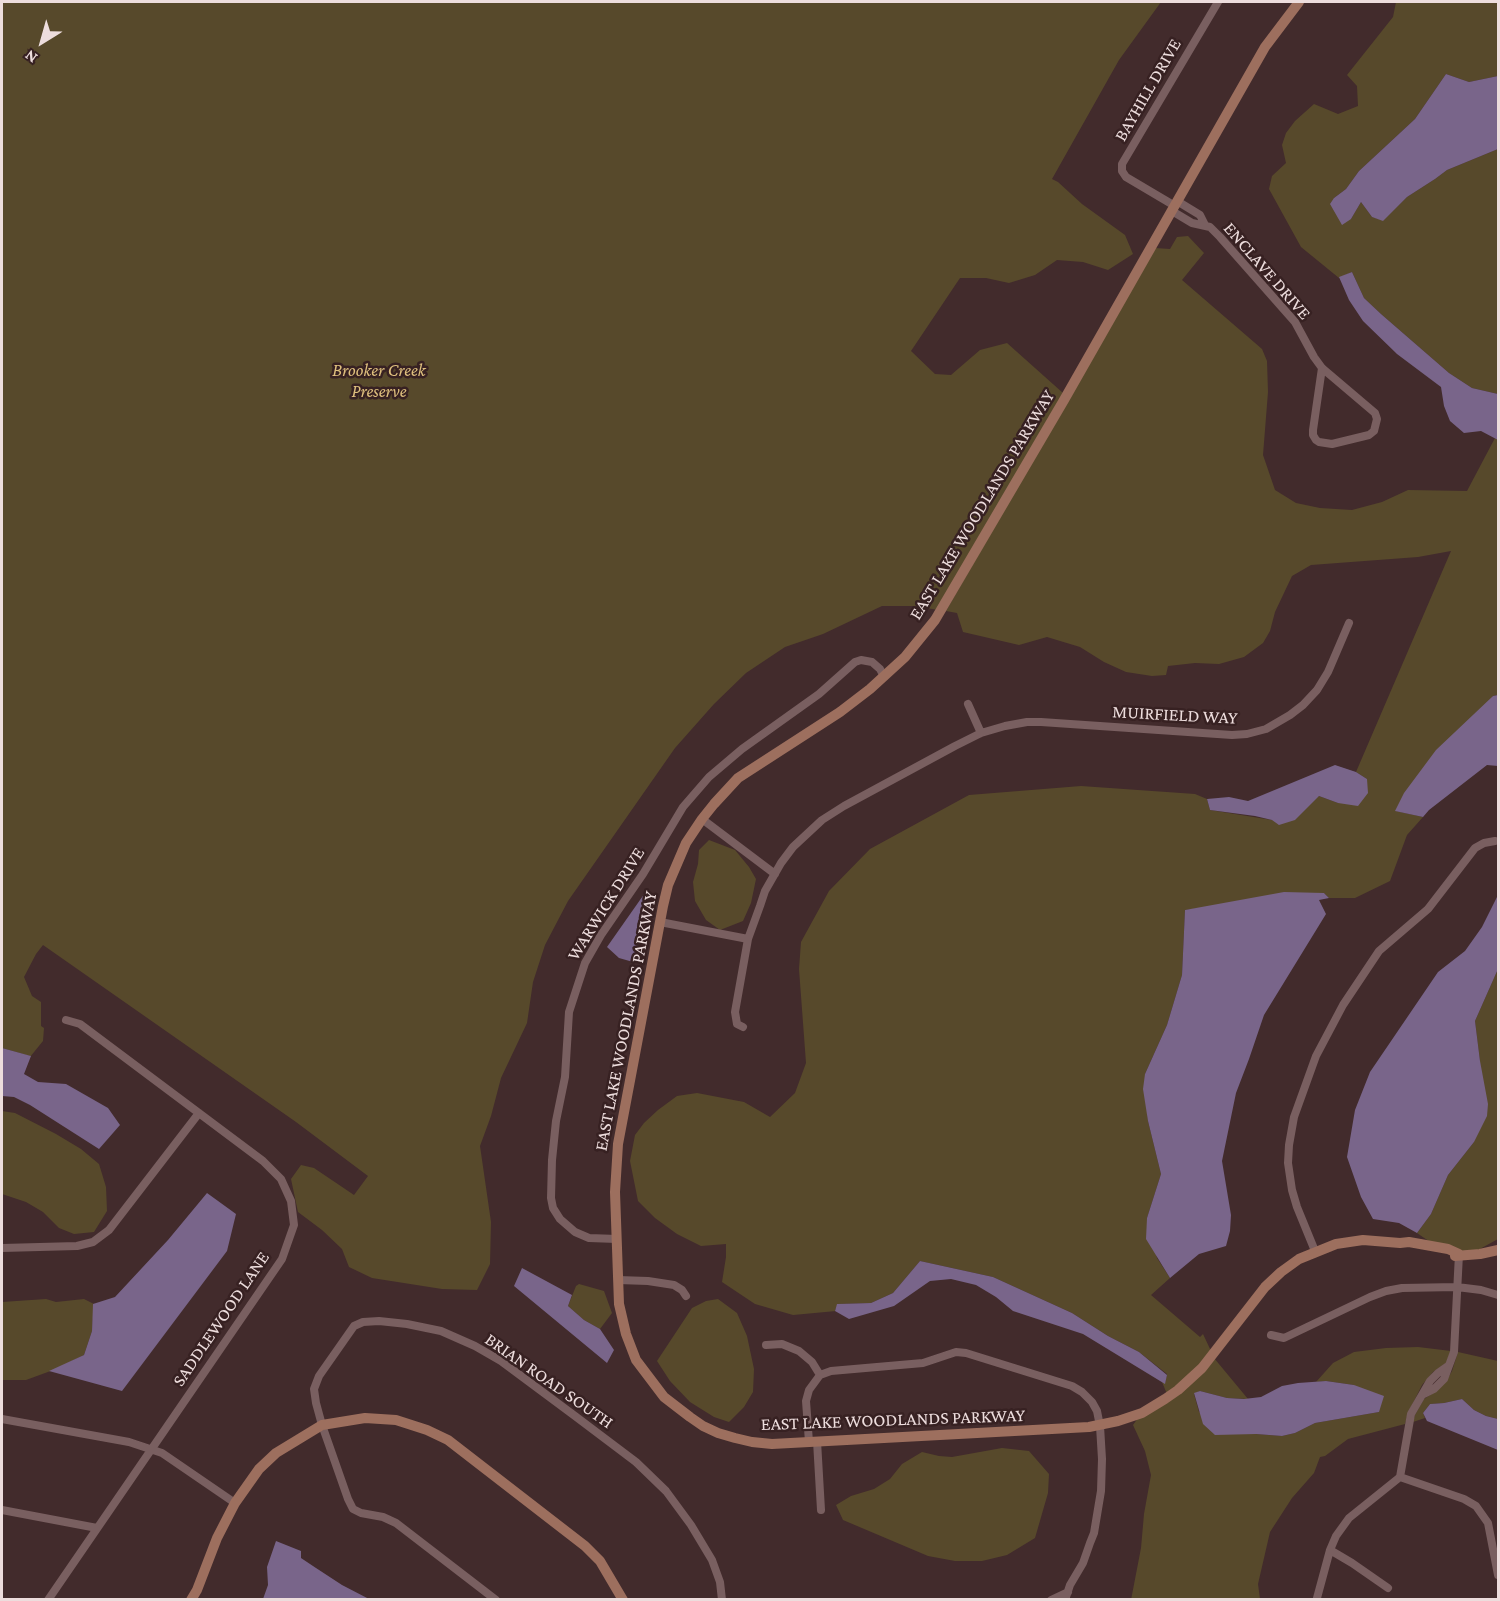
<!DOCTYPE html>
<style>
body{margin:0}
#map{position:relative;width:1500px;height:1601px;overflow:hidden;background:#422b2c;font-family:"Crimson Pro",serif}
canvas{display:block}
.frame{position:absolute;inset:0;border:3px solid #eddddd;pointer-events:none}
.north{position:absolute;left:12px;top:12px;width:60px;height:60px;-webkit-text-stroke:4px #372122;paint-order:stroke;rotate:217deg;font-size:16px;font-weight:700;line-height:24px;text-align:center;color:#eddddd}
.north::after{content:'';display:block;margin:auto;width:21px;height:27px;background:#eddddd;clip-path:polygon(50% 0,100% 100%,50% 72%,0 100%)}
</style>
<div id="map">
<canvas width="1500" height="1601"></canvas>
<div class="frame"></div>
<div class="north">N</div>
</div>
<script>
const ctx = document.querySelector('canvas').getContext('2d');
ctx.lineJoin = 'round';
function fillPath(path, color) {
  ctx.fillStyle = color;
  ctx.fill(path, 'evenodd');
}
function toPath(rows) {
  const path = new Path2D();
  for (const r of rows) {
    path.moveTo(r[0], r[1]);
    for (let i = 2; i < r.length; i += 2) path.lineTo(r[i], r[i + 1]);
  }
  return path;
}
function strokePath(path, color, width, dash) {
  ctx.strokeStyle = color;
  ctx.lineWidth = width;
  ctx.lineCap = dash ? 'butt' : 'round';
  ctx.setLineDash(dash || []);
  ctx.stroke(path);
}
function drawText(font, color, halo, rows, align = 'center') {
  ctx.font = font + ' "Crimson Pro",serif';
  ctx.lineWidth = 5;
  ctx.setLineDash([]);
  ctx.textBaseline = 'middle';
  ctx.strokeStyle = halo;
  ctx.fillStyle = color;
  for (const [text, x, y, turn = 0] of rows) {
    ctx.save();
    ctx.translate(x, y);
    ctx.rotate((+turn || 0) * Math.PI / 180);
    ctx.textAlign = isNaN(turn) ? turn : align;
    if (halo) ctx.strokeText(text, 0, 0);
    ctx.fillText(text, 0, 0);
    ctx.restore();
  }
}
fillPath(toPath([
 [2,2,1161,2,1119,60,1052,179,1058,182,1082,204,1125,235,1133,254,1108,270,1083,262,1057,260,1035,275,1009,283,986,278,960,278,911,351,935,374,951,375,980,350,1007,343,1063,393,938,610,915,606,882,606,823,634,785,647,746,673,714,704,675,748,568,901,545,945,533,982,527,1023,501,1078,491,1116,480,1146,491,1222,490,1264,477,1290,442,1289,372,1278,349,1267,342,1249,322,1230,298,1212,291,1179,301,1165,314,1168,354,1195,368,1176,296,1122,43,945,36,954,24,977,32,996,41,1002,41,1026,44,1028,43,1041,30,1057,30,1056,2,1048],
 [1396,2,1498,2,1498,76,1469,82,1446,74,1415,119,1359,171,1346,189,1334,198,1351,219,1361,202,1372,217,1383,220,1407,197,1435,179,1447,170,1498,149,1498,394,1472,388,1449,373,1381,314,1364,298,1352,272,1339,278,1301,247,1269,189,1272,176,1286,163,1282,145,1286,133,1295,121,1314,104,1338,114,1358,106,1357,86,1347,75,1393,17],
 [1188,236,1204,253,1182,280,1262,349,1267,361,1268,392,1263,455,1275,490,1296,503,1320,508,1352,510,1382,502,1408,490,1467,491,1495,438,1498,440,1498,695,1493,696,1396,811,1423,817,1407,835,1390,881,1355,898,1329,898,1324,893,1185,910,1182,975,1167,1025,1145,1074,1148,1121,1161,1174,1147,1218,1157,1258,1170,1278,1151,1295,1200,1337,1203,1334,1211,1351,1199,1366,1167,1394,1162,1382,1165,1383,1167,1374,1139,1352,1108,1336,1072,1313,993,1277,920,1261,893,1293,871,1303,838,1304,835,1310,836,1311,793,1315,755,1304,722,1282,726,1257,726,1244,701,1246,677,1234,655,1218,638,1201,630,1161,635,1135,644,1123,658,1110,677,1096,697,1093,744,1102,770,1117,795,1093,806,1063,799,969,801,942,829,891,870,849,969,795,1081,786,1195,794,1207,799,1210,810,1272,820,1319,796,1338,803,1367,779,1356,772,1451,551,1418,557,1311,565,1292,576,1275,612,1270,631,1263,643,1244,657,1219,664,1195,663,1168,666,1166,675,1152,676,1126,672,1104,662,1080,647,1047,637,1019,645,963,632,957,613,946,611,1155,248,1170,249,1177,237],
 [709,840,735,850,749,867,756,879,751,903,743,921,720,930,706,920,695,901,693,882,698,864,699,850],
 [1498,969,1498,1239,1478,1250,1463,1251,1430,1242,1417,1233,1431,1214,1448,1175,1474,1142,1480,1061,1475,1021],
 [2,1111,15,1113,56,1134,81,1149,99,1164,106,1187,107,1211,94,1232,74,1234,59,1228,43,1212,26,1202,2,1194],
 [579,1284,604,1291,612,1313,600,1329,584,1320,568,1306,576,1286],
 [46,1299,56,1302,84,1299,94,1304,92,1331,84,1355,56,1369,26,1380,2,1380,2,1302],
 [718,1299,737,1313,747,1336,754,1369,753,1392,744,1407,729,1422,714,1417,690,1402,670,1381,657,1361,692,1308,706,1301],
 [1418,1347,1451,1351,1446,1363,1433,1372,1422,1385,1408,1413,1405,1424,1348,1439,1325,1456,1320,1457,1314,1473,1292,1498,1270,1532,1258,1584,1260,1599,1131,1600,1141,1548,1144,1514,1151,1475,1145,1451,1133,1425,1138,1418,1214,1358,1248,1399,1227,1398,1200,1391,1194,1394,1199,1412,1256,1434,1282,1436,1295,1433,1315,1423,1379,1412,1354,1385,1326,1381,1316,1382,1333,1363,1354,1352,1386,1348],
 [1458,1352,1498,1361,1498,1419,1486,1416,1474,1410,1462,1399,1444,1403,1430,1404,1423,1413,1425,1418,1413,1422,1415,1415,1424,1399,1435,1392,1447,1380,1452,1371],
 [1002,1448,1029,1451,1049,1474,1048,1493,1035,1538,1007,1555,982,1561,955,1561,928,1556,843,1520,836,1505,851,1496,874,1489,890,1479,902,1464,922,1452,939,1456,952,1457]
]), '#57492b');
fillPath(toPath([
 [1446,74,1469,82,1498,76,1498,149,1447,170,1435,179,1407,197,1383,221,1372,217,1361,202,1351,219,1342,225,1330,204,1334,198,1346,189,1359,171,1415,119],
 [1352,272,1364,298,1381,314,1449,373,1472,388,1498,394,1498,440,1481,431,1464,433,1450,421,1444,406,1441,387,1397,354,1363,321,1349,300,1339,277],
 [1498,695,1498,766,1487,765,1429,810,1423,817,1395,811,1404,793,1436,750,1493,696],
 [1335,765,1356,772,1367,779,1368,793,1358,806,1338,803,1319,796,1295,820,1279,825,1272,820,1255,816,1210,810,1207,799,1229,797,1248,801],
 [647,890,644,937,633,962,619,958,607,947],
 [1284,892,1324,893,1329,898,1319,900,1326,914,1264,1015,1249,1059,1236,1093,1222,1161,1231,1215,1230,1231,1226,1246,1199,1254,1170,1278,1146,1239,1147,1218,1161,1174,1148,1121,1143,1089,1145,1074,1167,1025,1182,975,1185,910],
 [1498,895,1498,969,1475,1021,1480,1061,1488,1104,1487,1116,1474,1142,1448,1175,1431,1214,1417,1233,1399,1223,1373,1219,1361,1197,1347,1157,1355,1110,1370,1072,1438,972,1465,951,1482,927],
 [2,1048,31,1056,24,1074,38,1082,66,1084,108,1108,120,1125,99,1149,30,1105,14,1097,2,1096],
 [207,1193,236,1214,227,1251,122,1391,49,1371,84,1355,92,1331,93,1304,115,1297,168,1240],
 [920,1261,993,1277,1072,1313,1108,1336,1139,1352,1167,1375,1165,1384,1083,1334,1013,1311,996,1297,976,1285,951,1279,930,1281,894,1306,849,1319,835,1311,837,1304,871,1303,893,1293],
 [522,1268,572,1295,568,1306,584,1320,600,1329,614,1350,607,1363,514,1286],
 [1326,1381,1354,1385,1384,1396,1379,1412,1315,1423,1295,1433,1282,1436,1256,1434,1215,1435,1203,1424,1194,1393,1200,1391,1227,1398,1244,1399,1261,1397,1282,1386,1298,1383],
 [1462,1399,1474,1410,1486,1416,1498,1419,1498,1450,1427,1421,1423,1413,1430,1404,1444,1403],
 [276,1541,301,1551,301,1558,316,1568,342,1585,369,1599,263,1599,268,1585,267,1567]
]), '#79658a');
strokePath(toPath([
 [1177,201,1200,215,1205,225],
 [1175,206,1126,177,1122,171,1122,164,1218,2],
 [1172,211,1192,223,1210,227,1220,237,1295,322,1314,357,1322,368],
 [1322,368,1375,413,1377,419,1374,431,1369,435,1332,444,1319,442,1316,440,1313,435,1313,430,1322,368],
 [968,704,981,733],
 [702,819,775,874],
 [660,922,748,939],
 [743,1027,737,1024,735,1012,748,939,760,906,765,891,781,863,793,847,822,820,844,806,955,746,981,733,1005,726,1027,722,1041,722,1232,735,1247,734,1266,729,1290,715,1303,705,1317,690,1328,672,1349,623],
 [617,1239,589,1238,575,1232,560,1219,553,1208,551,1198,552,1160,556,1121,565,1077,569,1012,585,963,601,935,643,874,683,807,709,777,742,749,819,694,855,662,861,660,872,662,880,669,884,677],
 [2,1248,77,1246,93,1242,109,1230,199,1113],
 [1315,1251,1297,1207,1292,1190,1288,1163,1289,1145,1294,1117,1316,1056,1343,1005,1379,951,1428,909,1475,848,1484,843,1495,841],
 [618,1280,648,1281,674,1285,682,1290,686,1296],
 [1271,1335,1284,1338,1370,1297,1386,1291,1402,1288,1457,1287,1481,1290,1498,1295],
 [766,1345,782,1344,799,1351,812,1362,820,1375],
 [1422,1395,1434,1389,1444,1379,1454,1352,1459,1254],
 [2,1419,129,1442,162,1453,235,1503],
 [817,1441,821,1510],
 [809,1442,806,1401,809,1390,820,1375,831,1371,923,1363,956,1352,966,1353,1072,1386,1082,1392,1092,1402,1097,1411,1100,1426,1102,1459,1101,1491,1094,1533,1090,1543,1083,1563,1070,1585,1065,1600],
 [1400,1477,1464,1499,1476,1506,1488,1523,1498,1575],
 [2,1510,97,1528],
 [1330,1550,1352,1563,1388,1588],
 [1317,1598,1330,1550,1336,1536,1349,1518,1400,1477,1411,1414,1430,1381,1438,1373,1448,1366],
 [48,1600,282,1259,294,1225,291,1201,281,1179,263,1161,80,1024,66,1020],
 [496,1600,396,1523,383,1517,361,1513,353,1509,348,1499,322,1425,316,1403,314,1389,319,1376,354,1326,363,1322,379,1321,407,1324,441,1331,475,1346,501,1361,575,1416,636,1462,666,1491,691,1525,712,1560,720,1582,722,1600],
 [1051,1600,1068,1592]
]), '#795f60', 8);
strokePath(toPath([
 [1299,2,1265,47,1064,400,935,620,905,657,870,689,840,712,738,778,714,804,702,819,686,843,668,885,663,906,618,1144,615,1192,619,1304,626,1334,636,1360,664,1397,690,1417,703,1426,718,1433,735,1438,752,1442,772,1444,1089,1427,1118,1421,1142,1413,1165,1399,1178,1390,1202,1368,1265,1287,1281,1272,1299,1259,1336,1244,1363,1240,1400,1243,1409,1242,1448,1249,1459,1254],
 [1455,1256,1480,1254,1498,1250],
 [191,1600,197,1590,217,1538,235,1503,259,1469,276,1453,322,1425,365,1418,396,1420,427,1430,448,1440,585,1546,600,1561,623,1600]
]), '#9d6f5e', 10);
drawText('18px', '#eddddd', '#372122', [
 ["BAYHILL DRIVE",1148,90,-60],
 ["ENCLAVE DRIVE",1267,271,49],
 ["EAST LAKE WOODLANDS PARKWAY",982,505,-59],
 ["MUIRFIELD WAY",1175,715,3],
 ["WARWICK DRIVE",606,904,-58],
 ["EAST LAKE WOODLANDS PARKWAY",626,1021,-79],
 ["SADDLEWOOD LANE",221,1319,-56],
 ["BRIAN ROAD SOUTH",549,1381,35],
 ["EAST LAKE WOODLANDS PARKWAY",893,1420,-2]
]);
drawText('italic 18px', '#dfc07e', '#372122', [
 ["Brooker Creek",379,370],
 ["Preserve",379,391]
]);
</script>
